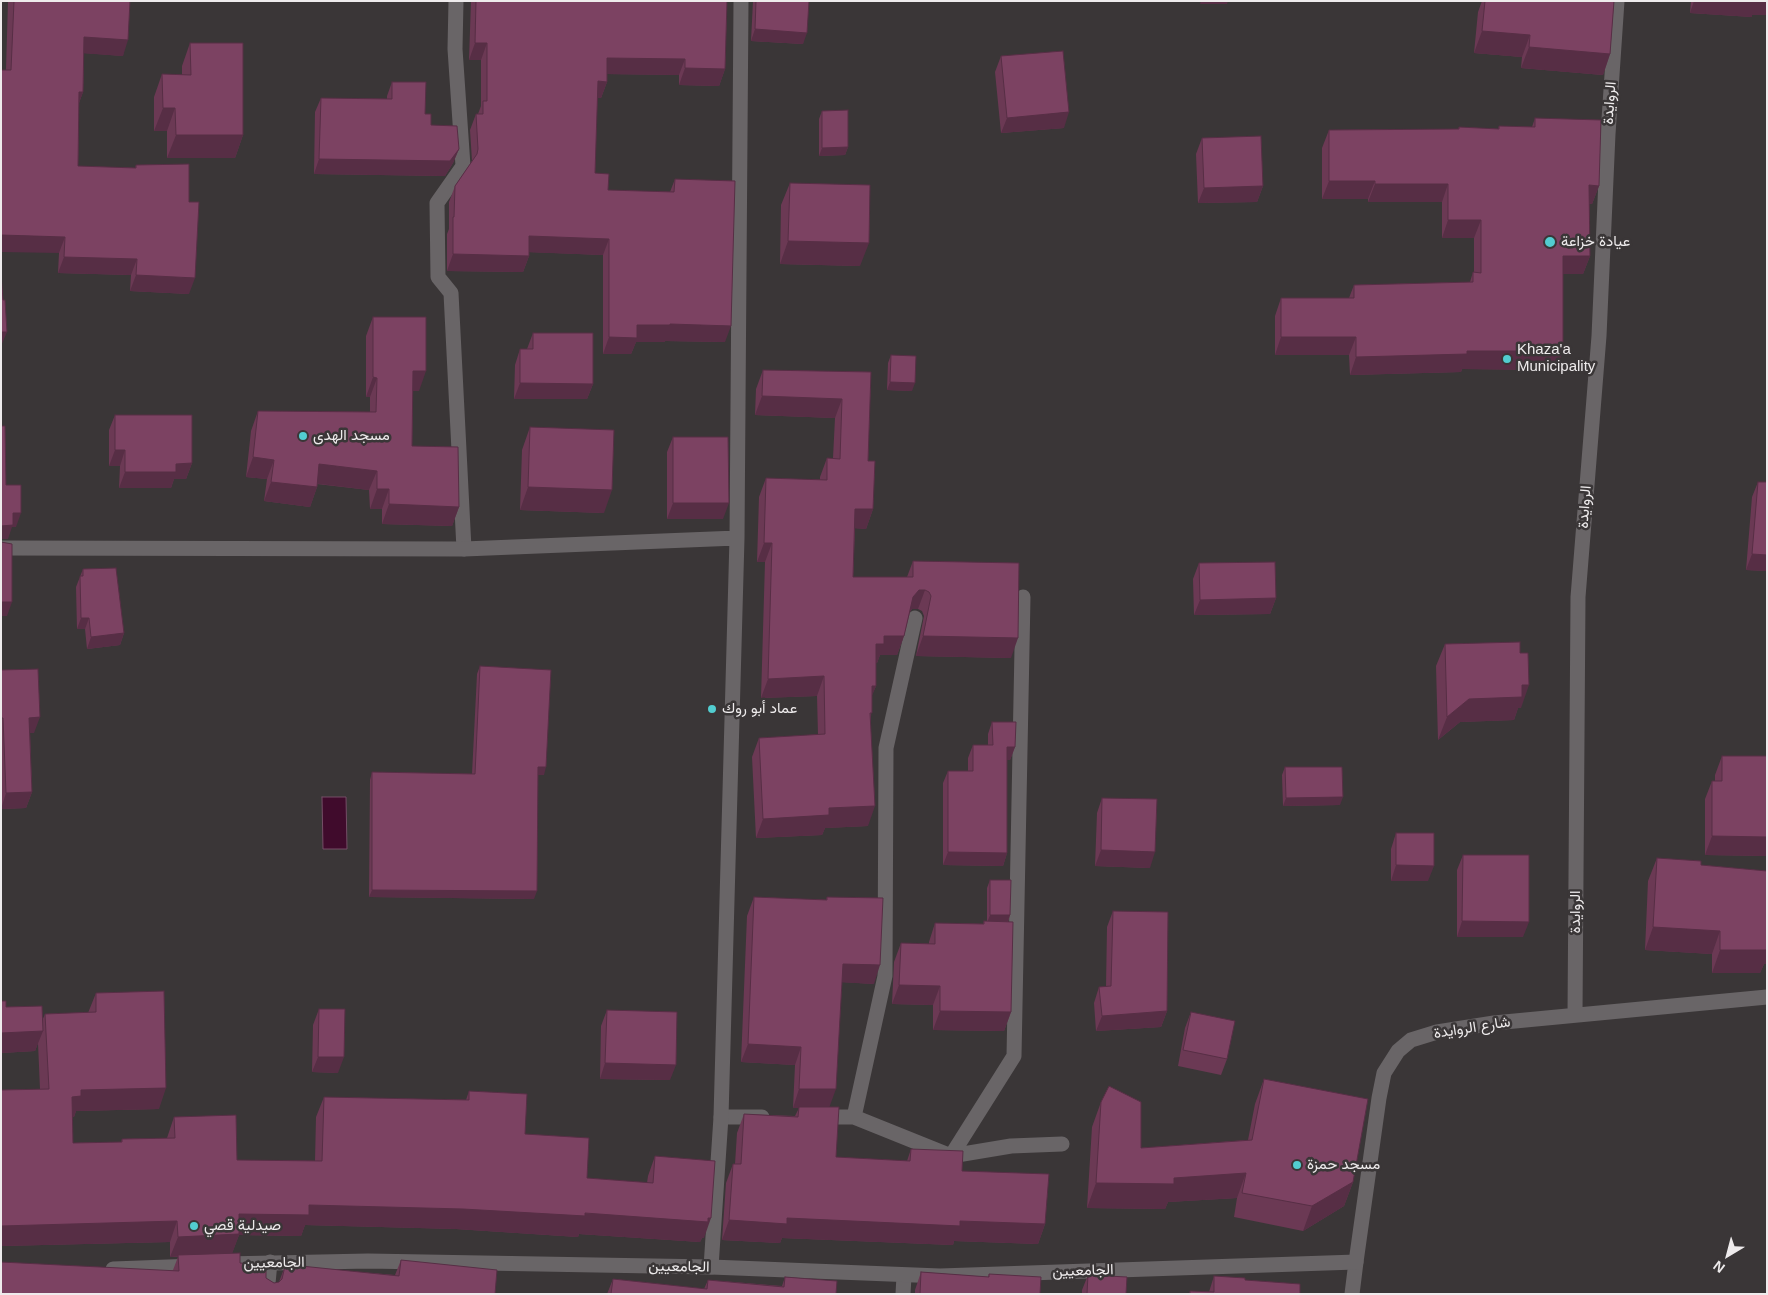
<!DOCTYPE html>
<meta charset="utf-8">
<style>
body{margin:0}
#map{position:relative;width:1768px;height:1295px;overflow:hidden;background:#3a3637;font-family:Arial,sans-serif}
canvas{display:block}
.frame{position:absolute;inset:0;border:2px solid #eeebec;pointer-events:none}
.north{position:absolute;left:1703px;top:1230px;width:50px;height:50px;-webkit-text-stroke:4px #3a3637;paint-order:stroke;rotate:217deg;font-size:14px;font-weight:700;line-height:20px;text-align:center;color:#eeebec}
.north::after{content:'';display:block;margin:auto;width:18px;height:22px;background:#eeebec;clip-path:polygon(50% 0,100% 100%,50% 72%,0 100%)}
</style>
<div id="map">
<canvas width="1768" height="1295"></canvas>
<div class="frame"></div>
<div class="north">N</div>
</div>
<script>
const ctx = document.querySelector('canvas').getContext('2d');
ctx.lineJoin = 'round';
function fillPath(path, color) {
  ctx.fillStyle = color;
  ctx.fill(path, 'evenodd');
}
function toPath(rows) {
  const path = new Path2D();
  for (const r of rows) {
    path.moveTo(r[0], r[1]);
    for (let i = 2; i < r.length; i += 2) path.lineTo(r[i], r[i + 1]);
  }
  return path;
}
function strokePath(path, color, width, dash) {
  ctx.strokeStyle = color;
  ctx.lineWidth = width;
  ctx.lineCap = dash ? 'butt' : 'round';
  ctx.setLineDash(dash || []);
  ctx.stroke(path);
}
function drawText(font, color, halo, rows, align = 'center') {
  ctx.font = font + ' Arial,Vazirmatn,sans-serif';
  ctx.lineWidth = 5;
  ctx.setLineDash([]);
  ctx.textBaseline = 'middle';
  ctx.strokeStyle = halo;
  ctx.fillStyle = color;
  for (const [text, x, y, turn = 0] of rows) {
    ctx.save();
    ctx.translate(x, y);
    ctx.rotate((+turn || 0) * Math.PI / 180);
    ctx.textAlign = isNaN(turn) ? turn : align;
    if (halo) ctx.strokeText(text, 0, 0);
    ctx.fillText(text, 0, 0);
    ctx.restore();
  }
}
const water = toPath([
 [322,797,346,797,347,849,323,849,322,797]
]);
fillPath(water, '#400b2c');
strokePath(water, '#744e66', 1);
strokePath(toPath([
 [456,1,455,49,463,166,437,203,438,277,451,293,464,549],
 [721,1117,762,1117],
 [817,1117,854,1117,951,1156,1011,1146,1062,1144],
 [854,1117,885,976,886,748,915,618],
 [951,1156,1014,1056,1023,597]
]), '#696567', 15);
strokePath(toPath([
 [1,548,464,549,737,538],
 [711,1267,721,1117,737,538,741,1],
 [267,1294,270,1262],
 [903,1294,904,1276],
 [1352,1294,1356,1262]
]), '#696567', 15);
strokePath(toPath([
 [1575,1014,1578,597,1599,336,1608,134,1617,1],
 [225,1264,368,1261,711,1267,940,1276,1356,1262,1379,1098,1384,1073,1398,1051,1411,1040,1437,1032,1494,1023,1767,997],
 [113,1269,195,1266]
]), '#696567', 15);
fillPath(toPath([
 [8,1,130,1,123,56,84,53,83,92,79,103,78,166,135,168,136,165,189,294,130,291,131,275,58,273,59,253,6,70],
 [471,1,727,1,725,69,719,86,679,85,679,75,607,74,607,82,601,98,597,98,595,173,608,190,670,192,675,179,725,342,665,341,665,342,636,342,631,354,603,354,603,255,529,252,529,256,523,272,447,271,447,234,449,229,449,202,455,186,472,161,470,130,476,114,478,114,481,106,481,60,469,60],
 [753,1,809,1,803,44,751,41],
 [1482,1,1614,1,1610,54,1603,75,1521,68,1522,57,1474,53,1478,12],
 [1691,1,1767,1,1767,15,1752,15,1752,17,1690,13],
 [190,43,243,135,235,158,167,158,167,131,154,131,154,97,162,74,182,75,182,66],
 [1001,56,1064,128,1001,133,995,72],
 [392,82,425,114,431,125,459,149,453,163,445,176,314,174,315,112,321,98,387,99,387,96],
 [822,111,848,147,845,155,819,156,819,119],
 [1535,118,1599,186,1592,204,1589,204,1590,256,1583,274,1563,274,1556,370,1462,369,1461,372,1350,375,1349,355,1275,355,1275,316,1281,298,1349,298,1354,285,1470,282,1473,272,1474,272,1474,238,1442,238,1442,202,1368,202,1368,199,1322,199,1322,148,1329,130,1458,129,1459,127,1498,129,1499,126,1532,127],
 [1202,138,1263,186,1257,202,1198,203,1196,154],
 [790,183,860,266,780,264,781,205],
 [373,317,419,391,413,391,412,446,459,507,452,526,382,524,382,509,370,509,369,490,317,484,317,487,310,507,264,501,267,479,246,477,251,431,258,411,370,412,370,397,366,397,366,336],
 [533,333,593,384,587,399,514,399,515,365,520,349,527,349],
 [891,355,912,391,887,390,888,363],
 [763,370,871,372,868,461,873,509,866,529,855,528,853,577,907,577,913,561,1011,658,916,656,924,616,922,611,918,609,912,609,910,612,904,636,897,655,880,655,877,663,876,663,876,686,872,695,871,717,868,826,825,828,822,835,756,838,752,757,759,738,818,735,817,696,761,698,765,562,757,562,759,497,766,478,820,480,820,477,827,458,833,458,835,418,755,415,756,389],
 [115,415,192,463,186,479,174,479,171,488,119,488,120,466,109,466,109,430],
 [530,427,604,513,520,510,522,450],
 [673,437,723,519,667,519,667,452],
 [1758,482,1767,482,1767,571,1746,570,1752,497],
 [1199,563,1276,598,1270,614,1194,615,1193,579],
 [83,569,124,633,120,645,87,649,85,629,77,629,76,587],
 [1445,644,1521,708,1518,708,1514,720,1460,722,1438,740,1436,666],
 [480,666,544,775,538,775,534,899,369,897,370,780,372,772,472,774,477,674],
 [1,670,34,733,30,733,32,792,26,808,1,809],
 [992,722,1015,747,1010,760,1007,760,1007,853,1003,866,943,865,943,783,948,771,968,771,968,758,973,745,988,745,988,734],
 [1722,756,1767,756,1767,856,1705,855,1705,799,1712,781,1715,781,1715,775],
 [1285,767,1340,805,1283,806,1282,775],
 [1102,798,1150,868,1095,866,1097,813],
 [1396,833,1428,881,1391,881,1391,849],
 [1463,855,1523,937,1457,937,1457,870],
 [1657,858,1701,865,1767,871,1767,964,1764,964,1760,973,1712,973,1712,954,1645,950,1648,881],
 [990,880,1010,915,1008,922,1011,1012,1004,1031,933,1030,933,1005,892,1004,894,962,901,943,929,944,929,942,935,923,983,924,984,921,987,921,987,888],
 [754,897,826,900,827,897,874,984,842,982,829,1107,836,1157,907,1161,911,1149,962,1171,1045,1224,1038,1244,954,1241,953,1245,782,1238,780,1243,722,1240,726,1183,733,1164,735,1164,737,1133,744,1114,795,1116,799,1108,793,1108,795,1065,741,1062,747,916],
 [1113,911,1167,1011,1161,1027,1096,1031,1094,1003,1099,987,1106,987,1107,927],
 [96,993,159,1109,76,1111,74,1117,72,1117,73,1143,121,1142,122,1139,167,1138,174,1117,237,1160,315,1161,316,1117,324,1097,466,1100,469,1091,525,1134,587,1178,647,1183,648,1176,655,1156,704,1238,702,1238,700,1242,579,1234,578,1237,456,1229,305,1225,301,1236,239,1235,232,1253,240,1263,274,1283,279,1282,285,1266,395,1275,401,1260,495,1294,1,1294,173,1270,178,1257,170,1257,170,1242,1,1246,1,1090,40,1089,38,1043,35,1051,1,1053,1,1001,6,1007,42,1021,45,1014,88,1013],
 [319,1009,338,1073,312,1072,313,1025],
 [607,1010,670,1080,600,1079,601,1026],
 [1191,1012,1227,1059,1221,1075,1178,1066,1185,1028],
 [1264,1079,1353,1182,1344,1206,1303,1231,1234,1217,1237,1198,1168,1202,1165,1209,1087,1208,1092,1127,1101,1102,1141,1148,1248,1140,1255,1104],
 [921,1272,988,1277,989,1274,1040,1294,915,1294,915,1290],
 [1088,1275,1126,1294,1082,1294,1082,1290],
 [1214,1276,1245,1280,1300,1294,1189,1294,1190,1291,1209,1292],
 [785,1277,836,1294,607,1294,613,1279,704,1289,708,1280,782,1286]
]), '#6b3954');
fillPath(toPath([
 [329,1,369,1,369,2],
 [1201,1,1228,1,1227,4,1200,4],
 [1694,1,1767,1,1767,15,1752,15,1752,17,1690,13],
 [755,29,807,33,803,44,751,41],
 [1482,31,1530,35,1522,57,1474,53],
 [84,37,128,40,123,56,79,53],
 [475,43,487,43,481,60,469,60],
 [1529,47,1610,54,1603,75,1521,68],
 [607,58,685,59,679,75,601,74],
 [685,68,725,69,719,86,679,85],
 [598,81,607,82,601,98,592,98],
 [79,92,83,92,77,108],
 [163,108,175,108,167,131,154,131],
 [1069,112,1064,128,1001,133,1007,118],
 [176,135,243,135,235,158,167,158],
 [848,147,845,155,819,156,822,148],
 [459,149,453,163,445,176,314,174,319,159],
 [1329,181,1375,181,1368,199,1322,199],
 [1375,184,1448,184,1442,202,1368,202],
 [1589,185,1599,186,1592,204,1583,203],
 [1263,186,1257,202,1198,203,1204,188],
 [1448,220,1481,220,1474,238,1442,238],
 [1,235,65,237,59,253,1,252],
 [529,236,609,239,603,255,523,252],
 [788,241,869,243,860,266,780,264],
 [453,254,529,256,523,272,447,271],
 [1563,256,1590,256,1583,274,1556,274],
 [64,257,137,259,131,275,58,273],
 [136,275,195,278,189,294,130,291],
 [670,324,731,326,725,342,665,341,665,342,636,342,631,354,603,354,609,337,637,325],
 [1,332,7,332,1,346],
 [1281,337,1356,337,1349,355,1275,355],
 [1467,351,1563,351,1556,370,1462,369,1461,372,1350,375,1356,357],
 [413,371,426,371,419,391,406,391],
 [373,377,377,378,370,397,366,397],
 [890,382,915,383,912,391,887,390],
 [520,383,593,384,587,399,514,399],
 [762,396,842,399,835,418,755,415],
 [115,450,125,450,120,466,109,466],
 [253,457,274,460,267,479,246,477],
 [192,463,186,479,174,479,171,488,119,488,125,472,176,464],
 [319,464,377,471,369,490,312,483],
 [271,482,317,487,310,507,264,501],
 [528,487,612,490,604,513,520,510],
 [377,489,389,489,382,509,370,509],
 [673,503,729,503,723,519,667,519],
 [389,504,459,507,452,526,382,524],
 [855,509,873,509,866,529,848,528],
 [13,513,21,513,16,527,12,527,8,539,1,539,1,526],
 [764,543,772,543,765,562,757,562],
 [1752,554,1767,555,1767,571,1746,570],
 [919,590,925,590,918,609,912,609,906,616,913,597],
 [1276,598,1270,614,1194,615,1200,600],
 [1,602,12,602,7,616,1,616],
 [81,618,89,618,85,629,77,629],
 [124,633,120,645,87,649,91,637],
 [884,636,904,636,897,655,880,655,877,663,869,663,876,644],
 [923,636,1018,638,1011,658,916,656],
 [824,676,817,696,761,698,768,679],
 [1522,685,1529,685,1521,708,1518,708,1514,720,1460,722,1438,740,1447,717,1469,699],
 [872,686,876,686,868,705],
 [40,717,34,733,24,733,29,718],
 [1007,747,1015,747,1010,760,1002,760],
 [538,767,546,767,544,775,536,775],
 [32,792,26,808,1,809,6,793],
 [1343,797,1340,805,1283,806,1286,798],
 [875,806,868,826,825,828,822,835,756,838,763,819,829,808],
 [1712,836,1767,837,1767,856,1705,855],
 [1101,850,1155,852,1150,868,1095,866],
 [948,852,1007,853,1003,866,943,865],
 [1396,865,1434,866,1428,881,1391,881],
 [372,890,537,891,534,899,369,897],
 [990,915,1010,915,1007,923,987,923],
 [1462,921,1529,922,1523,937,1457,937],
 [1653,927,1720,931,1712,954,1645,950],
 [1767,946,1767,964,1764,964,1760,973,1712,973,1720,950],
 [843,964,880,965,874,984,836,982],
 [899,985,940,986,933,1005,892,1004],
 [940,1011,1011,1012,1004,1031,933,1030],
 [1167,1011,1161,1027,1096,1031,1102,1016],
 [43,1031,35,1051,1,1053,1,1033],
 [748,1044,801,1047,795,1065,741,1062],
 [318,1057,344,1057,338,1073,312,1072],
 [605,1063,676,1065,670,1080,600,1079],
 [166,1088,159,1109,76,1111,74,1117,64,1117,72,1097,81,1090],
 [799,1089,836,1089,829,1108,793,1108],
 [1246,1173,1237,1198,1168,1202,1165,1209,1087,1208,1096,1183],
 [1353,1182,1344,1206,1303,1231,1312,1206],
 [309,1205,463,1209,711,1218,704,1238,702,1238,700,1242,579,1234,578,1237,456,1229,305,1225,301,1236,239,1235,232,1254,170,1257,178,1237,239,1214],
 [787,1218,960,1221,1045,1224,1038,1244,954,1241,953,1245,782,1238,780,1243,722,1240,729,1220],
 [177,1221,170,1242,1,1246,1,1226]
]), '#572e45');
const building = toPath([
 [14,1,130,1,128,40,84,37,83,92,79,92,78,166,136,168,136,165,189,164,189,202,199,202,195,278,136,275,137,259,64,257,65,237,1,235,1,70,11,70,14,1],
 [476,1,727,1,725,69,685,68,685,59,607,58,607,82,598,81,595,173,609,174,608,190,674,192,675,179,735,181,731,326,670,324,670,325,637,325,637,338,609,337,609,239,529,236,529,256,453,254,453,217,454,217,455,186,477,154,478,149,476,114,483,114,483,101,487,101,487,43,475,43,476,1],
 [756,1,809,1,807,33,755,29,756,1],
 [1485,1,1614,1,1610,54,1529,47,1530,35,1482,31,1485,1],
 [190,43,243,43,243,135,176,135,175,108,163,108,162,74,191,75,190,43],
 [1063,51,1069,112,1007,118,1001,56,1063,51],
 [392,82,426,82,425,114,431,114,431,125,457,126,459,149,450,161,319,159,321,98,392,99,392,82],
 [848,110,848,147,822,148,822,111,848,110],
 [1535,118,1601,120,1599,186,1589,185,1590,256,1563,256,1563,351,1467,351,1467,354,1356,357,1356,337,1281,337,1281,298,1354,298,1354,285,1473,282,1473,272,1481,273,1481,220,1448,220,1448,184,1375,184,1375,181,1329,181,1329,130,1459,129,1459,127,1499,129,1499,126,1535,127,1535,118],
 [1261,136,1263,186,1204,188,1202,138,1261,136],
 [790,183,870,185,869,243,788,241,790,183],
 [1,275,3,300,5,300,7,332,1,332,1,275],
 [373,317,426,317,426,371,413,371,412,446,458,447,459,507,389,504,389,489,377,489,377,471,319,464,317,487,271,482,274,460,253,457,258,411,376,412,377,378,373,377,373,317],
 [533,333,593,333,593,384,520,383,520,349,533,349,533,333],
 [891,355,916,356,915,383,890,382,891,355],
 [763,370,871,372,868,461,875,461,873,509,855,509,853,577,913,577,913,561,1019,563,1018,638,923,636,931,596,929,592,925,590,919,590,913,597,904,636,884,636,884,644,876,644,876,686,872,686,872,713,870,713,875,806,829,808,829,815,763,819,759,738,825,734,824,676,768,679,772,543,764,543,766,478,827,480,827,458,840,459,842,399,762,396,763,370],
 [115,415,192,415,192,463,176,464,176,472,125,472,125,450,115,450,115,415],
 [1,426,5,426,6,485,21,485,21,513,13,513,13,525,1,526,1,426],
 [530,427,614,430,612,490,528,487,530,427],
 [673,437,728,437,729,503,673,503,673,437],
 [1758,482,1767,482,1767,555,1752,554,1758,482],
 [1,542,12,544,12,602,1,602,1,542],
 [1275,562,1276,598,1200,600,1199,563,1275,562],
 [116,568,124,633,91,637,89,618,81,618,80,576,83,576,83,569,116,568],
 [1520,642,1520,653,1528,653,1529,685,1522,685,1522,697,1469,699,1447,717,1445,644,1520,642],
 [480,666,551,670,546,767,538,767,537,891,372,890,372,772,475,774,480,666],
 [38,669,40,717,29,718,32,792,6,793,3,718,1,718,1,670,38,669],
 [992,722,1016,722,1015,747,1007,747,1007,853,948,852,948,771,973,771,973,745,993,745,992,722],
 [1722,756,1767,756,1767,837,1712,836,1712,781,1722,781,1722,756],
 [1285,767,1342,767,1343,797,1286,798,1285,767],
 [1102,798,1157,799,1155,852,1101,850,1102,798],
 [1396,833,1434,833,1434,866,1396,865,1396,833],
 [1463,855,1529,855,1529,922,1462,921,1463,855],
 [1657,858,1701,861,1701,865,1767,871,1767,950,1720,950,1720,931,1653,927,1657,858],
 [990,880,1011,880,1010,915,990,915,990,880],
 [754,897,827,900,827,897,883,898,880,965,843,964,836,1089,799,1089,801,1047,748,1044,754,897],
 [1113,911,1168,912,1167,1011,1102,1016,1099,987,1111,986,1113,911],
 [984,921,1013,922,1011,1012,940,1011,940,986,899,985,901,943,935,944,935,923,984,924,984,921],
 [164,991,166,1088,81,1090,81,1096,72,1097,73,1143,122,1142,122,1139,175,1138,174,1117,236,1115,237,1160,322,1161,324,1097,469,1100,469,1091,527,1094,525,1134,589,1138,587,1178,653,1183,655,1156,715,1161,711,1218,708,1218,708,1222,585,1213,585,1216,463,1209,309,1205,309,1215,239,1214,239,1234,178,1237,177,1221,1,1226,1,1090,49,1089,45,1014,96,1012,96,993,164,991],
 [1,1001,6,1001,6,1007,42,1006,43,1031,1,1033,1,1001],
 [319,1009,345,1009,344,1057,318,1057,319,1009],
 [607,1010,677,1012,676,1065,605,1063,607,1010],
 [1191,1012,1235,1021,1227,1059,1183,1050,1191,1012],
 [1264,1079,1368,1099,1353,1182,1312,1206,1242,1193,1246,1173,1174,1178,1174,1184,1096,1183,1101,1102,1109,1086,1141,1102,1141,1148,1252,1140,1264,1079],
 [799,1107,839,1107,836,1157,910,1161,911,1149,963,1151,962,1171,1049,1174,1045,1224,960,1221,960,1226,787,1218,787,1224,729,1220,733,1164,741,1164,744,1114,798,1117,799,1107],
 [240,1253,240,1263,266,1265,266,1278,274,1283,279,1282,282,1279,285,1266,301,1267,301,1266,399,1276,401,1260,497,1270,495,1294,1,1294,1,1262,179,1271,178,1255,240,1253],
 [921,1272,989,1277,989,1274,1041,1277,1040,1294,920,1294,921,1272],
 [1088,1275,1127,1277,1126,1294,1087,1294,1088,1275],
 [1214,1276,1245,1278,1245,1280,1300,1284,1300,1294,1190,1294,1190,1291,1214,1292,1214,1276],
 [785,1277,837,1281,836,1294,611,1294,613,1279,707,1289,708,1280,784,1287,785,1277]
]);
fillPath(building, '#7c4262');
strokePath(building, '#572e45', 1);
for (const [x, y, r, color] of [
 [1550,242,6,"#52cdd0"],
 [1507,359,5,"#52cdd0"],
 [303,436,5,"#52cdd0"],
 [712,709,5,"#52cdd0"],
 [1297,1165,5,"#52cdd0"],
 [194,1226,5,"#52cdd0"]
]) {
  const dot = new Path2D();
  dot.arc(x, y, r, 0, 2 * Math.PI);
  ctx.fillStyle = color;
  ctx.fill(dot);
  strokePath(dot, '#3a3637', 2);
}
drawText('15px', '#eeebec', '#3a3637', [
 ["الروايدة",1610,103,-86],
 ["الروايدة",1585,507,-86],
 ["الروايدة",1576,912,-90],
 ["شارع الروايدة",1472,1028,-9],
 ["الجامعيين",274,1263,-1],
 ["الجامعيين",679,1267,1],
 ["الجامعيين",1083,1271,-2]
]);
drawText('15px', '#eeebec', '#3a3637', [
 ["عيادة خزاعة",1561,242],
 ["Khaza'a",1517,350],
 ["Municipality",1517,367],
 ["مسجد الهدى",313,436],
 ["عماد أبو روك",722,709],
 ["مسجد حمزة",1307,1165],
 ["صيدلية قصي",204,1226]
], 'left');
</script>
